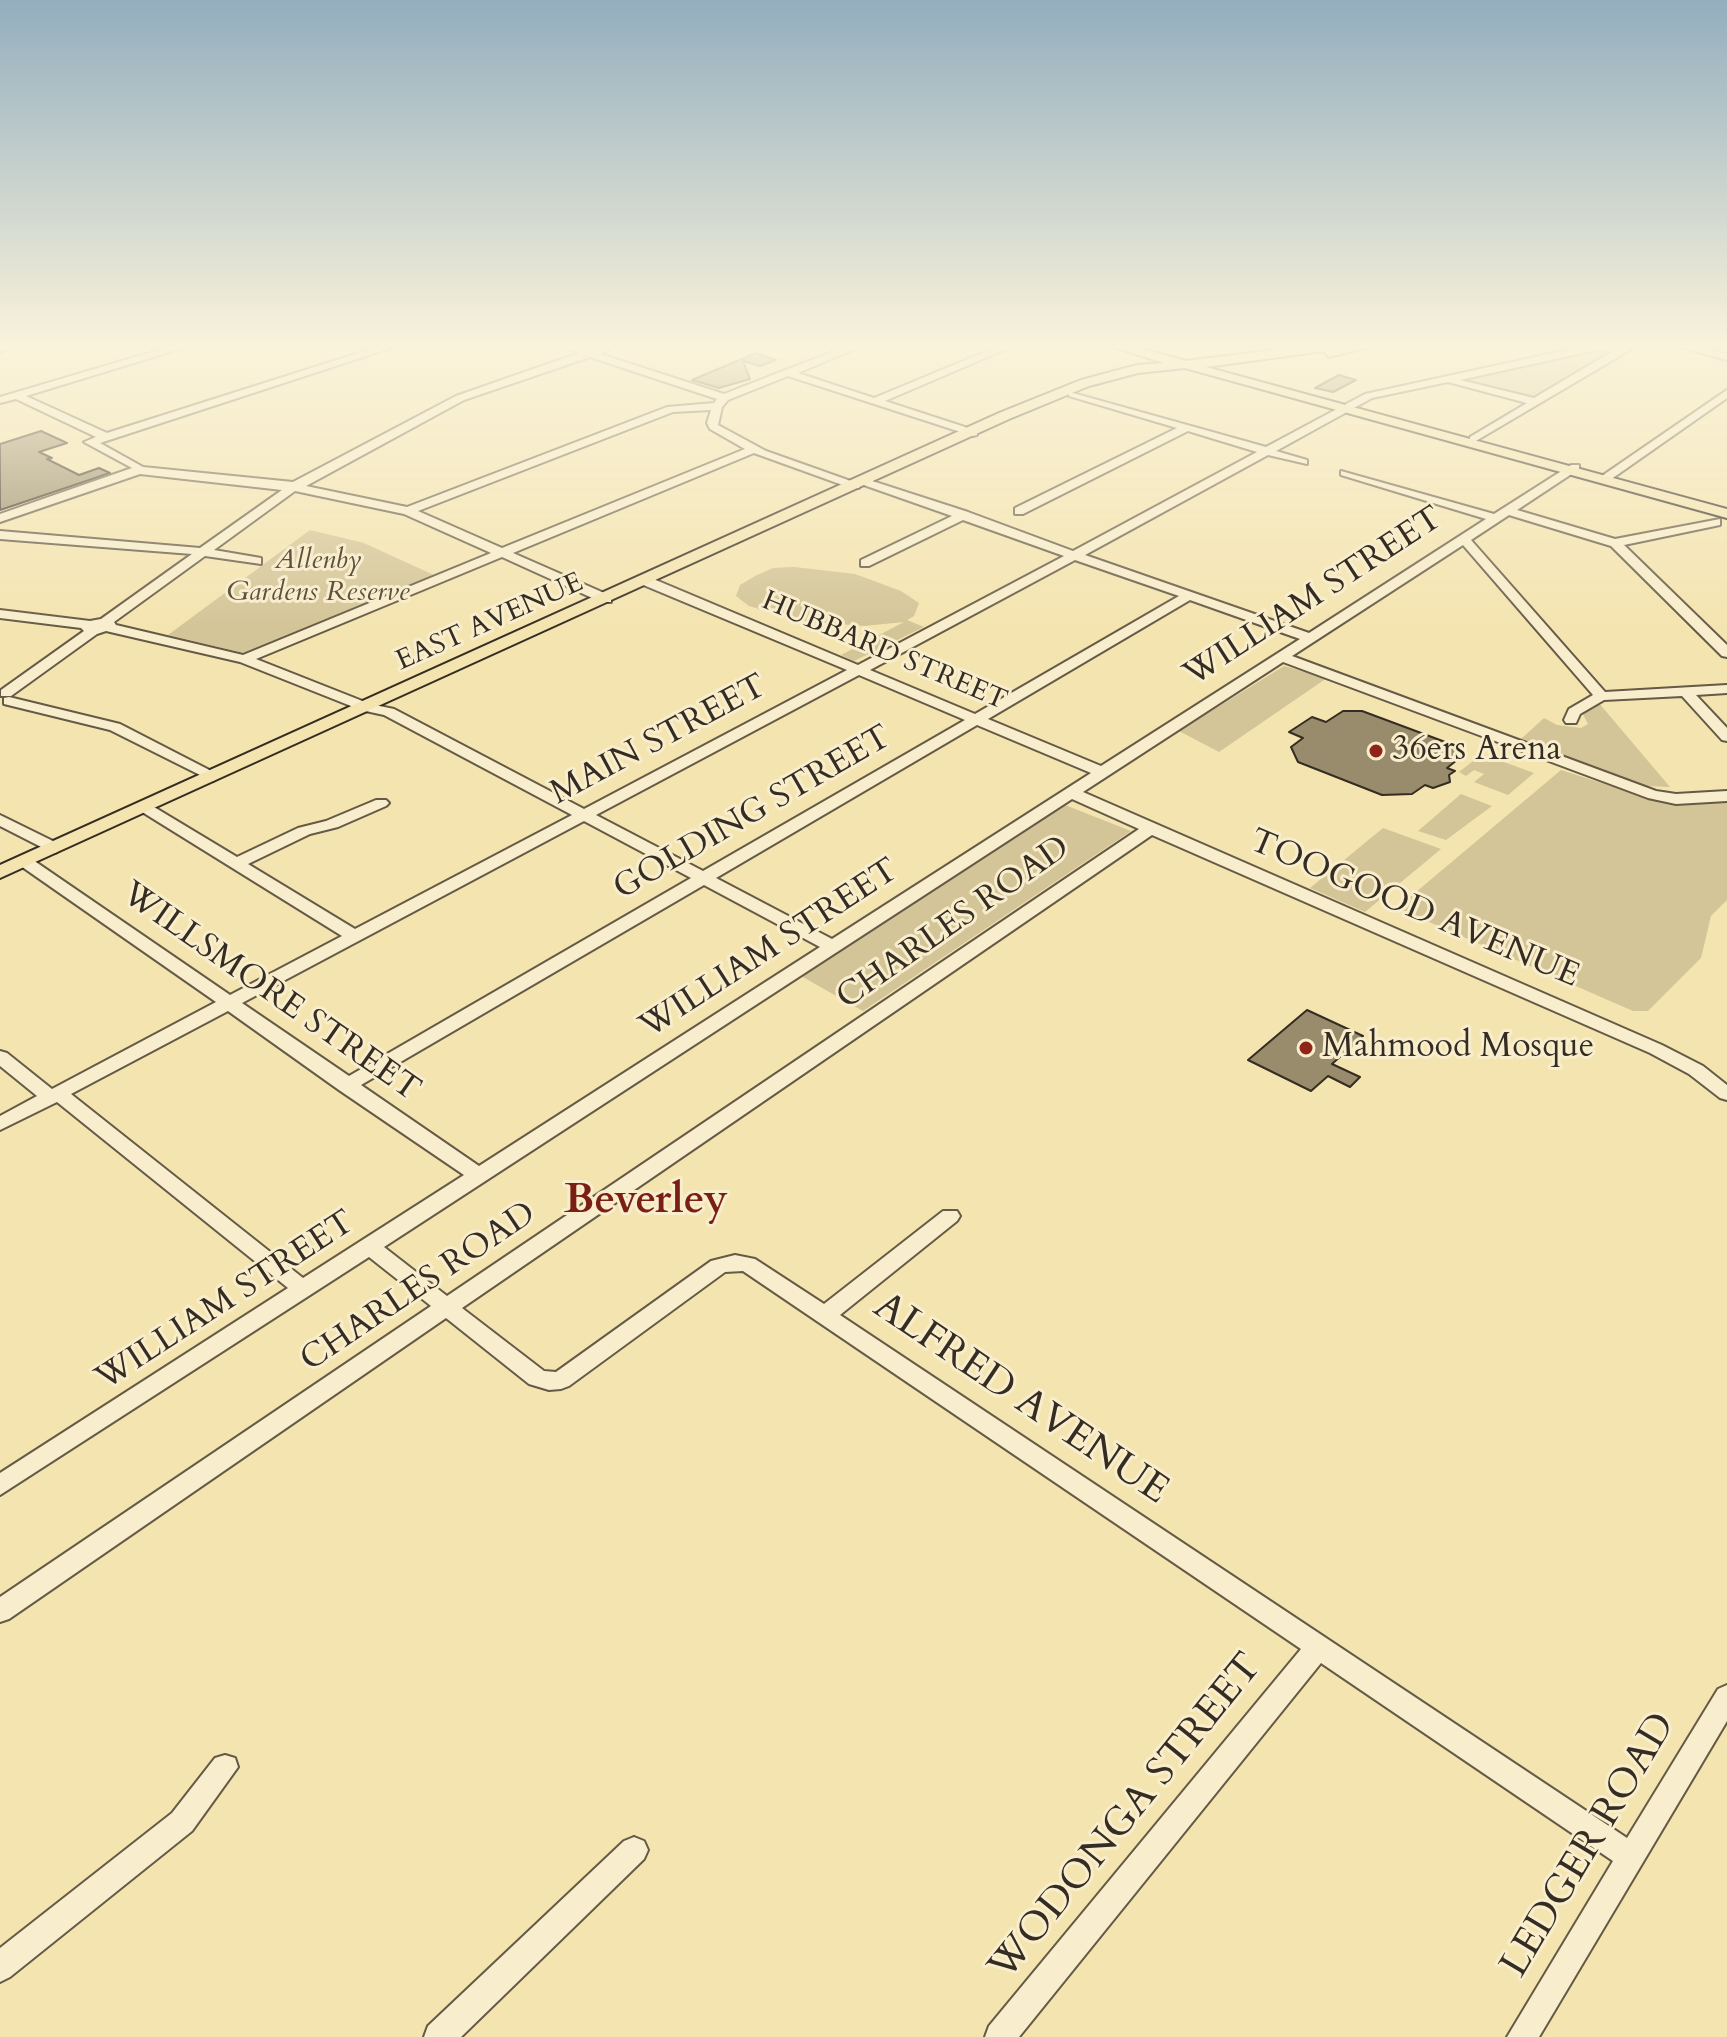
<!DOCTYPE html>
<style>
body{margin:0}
canvas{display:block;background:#f4e4b0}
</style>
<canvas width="1727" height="2037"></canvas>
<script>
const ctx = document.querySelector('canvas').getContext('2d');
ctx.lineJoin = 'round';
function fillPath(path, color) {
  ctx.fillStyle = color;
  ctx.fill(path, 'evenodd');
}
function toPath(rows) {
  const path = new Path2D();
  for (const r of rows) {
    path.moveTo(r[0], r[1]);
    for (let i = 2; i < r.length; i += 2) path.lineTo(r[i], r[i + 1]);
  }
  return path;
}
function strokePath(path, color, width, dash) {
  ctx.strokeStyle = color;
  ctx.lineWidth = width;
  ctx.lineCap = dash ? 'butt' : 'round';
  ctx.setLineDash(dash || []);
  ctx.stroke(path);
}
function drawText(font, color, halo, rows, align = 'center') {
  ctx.font = font + ' Cardo,serif';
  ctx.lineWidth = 6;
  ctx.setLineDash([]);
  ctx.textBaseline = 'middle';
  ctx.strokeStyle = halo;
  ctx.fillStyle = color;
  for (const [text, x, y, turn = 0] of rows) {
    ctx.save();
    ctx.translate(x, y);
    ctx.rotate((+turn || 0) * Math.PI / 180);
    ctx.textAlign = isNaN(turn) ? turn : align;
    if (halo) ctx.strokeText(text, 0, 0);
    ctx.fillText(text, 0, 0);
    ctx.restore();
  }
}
fillPath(toPath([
 [1603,348,1616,351,1537,399,1460,378],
 [310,530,364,543,436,576,248,654,168,635],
 [794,567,855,574,901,591,919,603,914,616,907,620,924,627,854,661,841,655,904,622,864,626,799,621,749,606,736,596,740,585,755,576,773,568],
 [1284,666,1327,678,1219,752,1179,731],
 [1598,702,1670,787,1646,786,1521,739,1544,718,1557,725,1581,728,1588,724,1583,714],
 [1482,754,1534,773,1508,795,1474,782,1484,774,1474,770,1466,776,1459,772],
 [1561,770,1661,802,1727,802,1727,900,1711,916,1701,958,1648,1011,1633,1011,1397,908],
 [1461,794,1492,806,1446,840,1418,831],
 [1065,805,1131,831,863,1011,801,976],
 [1383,828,1441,849,1365,912,1310,888]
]), '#d4c598');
const building = toPath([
 [756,353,776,360,760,366,743,361,750,379,719,388,692,380,756,353],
 [1339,375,1356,380,1333,392,1315,388,1339,375],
 [41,431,67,443,39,452,52,458,47,459,79,475,99,468,110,473,0,510,0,444,41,431],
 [1343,711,1362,711,1456,746,1462,756,1447,768,1455,771,1449,775,1450,782,1433,788,1425,785,1412,794,1382,795,1298,762,1291,747,1303,738,1289,732,1312,717,1326,722,1343,711],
 [1307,1010,1363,1036,1332,1064,1360,1077,1350,1087,1328,1076,1311,1091,1248,1060,1307,1010]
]);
fillPath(building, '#988c6c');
strokePath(building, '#352c22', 2);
const minor = toPath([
 [5,344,21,344,0,352,0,346,5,344],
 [179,344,196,344,26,396,107,433,387,344,403,344,100,443,143,467,293,482,456,396,579,353,559,344,575,344,591,350,605,344,620,344,600,354,724,394,852,344,867,344,798,373,874,398,1004,344,1018,344,885,401,977,431,977,435,973,436,788,376,728,400,722,407,718,425,766,451,859,484,859,488,851,488,754,453,513,553,611,596,611,602,601,602,502,557,256,659,370,704,394,709,584,809,847,670,641,584,641,578,651,578,858,665,1064,556,963,520,869,566,861,566,861,560,952,516,861,484,861,480,869,480,968,512,1073,551,1257,452,1188,431,1023,514,1015,514,1015,508,1177,428,1069,396,1069,392,1266,447,1365,394,1595,344,1630,346,1630,350,1474,442,1470,441,1470,437,1527,403,1448,382,1372,398,1276,451,1307,460,1307,464,1268,455,1085,555,1309,633,1486,519,1341,475,1341,471,1494,514,1571,465,1579,465,1579,469,1517,510,1615,539,1720,519,1720,525,1624,545,1727,645,1727,657,1722,656,1611,546,1509,515,1471,540,1605,692,1727,685,1727,693,1696,695,1727,728,1727,741,1722,740,1682,696,1604,700,1580,714,1576,723,1566,723,1564,720,1569,709,1593,695,1463,545,1292,656,1656,791,1676,794,1727,791,1727,801,1676,804,1648,798,1283,662,1083,792,1662,1045,1703,1066,1727,1085,1727,1100,1720,1098,1689,1074,1650,1053,1152,835,462,1308,544,1371,556,1372,711,1261,735,1255,755,1259,824,1304,943,1211,957,1211,960,1216,957,1221,840,1315,1627,1838,1718,1689,1727,1685,1727,1721,1539,2037,1507,2037,1613,1861,1321,1663,1019,2037,985,2037,989,2026,1301,1649,743,1271,725,1272,569,1386,561,1389,549,1390,529,1384,446,1318,9,1619,0,1622,0,1597,431,1306,369,1257,0,1495,0,1473,288,1288,57,1102,0,1130,0,1116,37,1096,0,1066,0,1051,7,1053,52,1089,216,1002,18,864,16,861,18,858,30,858,230,995,342,936,139,810,136,807,139,804,149,804,237,857,298,828,326,821,376,800,386,800,389,803,386,806,338,827,310,834,248,864,355,929,572,815,384,715,361,710,240,662,106,631,97,634,11,696,1,696,1,690,84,631,81,628,0,618,0,610,90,621,101,619,192,554,0,539,0,531,200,548,282,490,140,474,0,522,0,514,132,468,84,442,96,437,16,399,0,403,0,397,179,344],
 [1596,350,1613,351,1534,398,1460,380,1596,350],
 [590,357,717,399,714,403,667,407,407,507,306,486,464,400,590,357],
 [711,410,707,423,710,429,745,449,502,548,418,511,673,412,711,410],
 [295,491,404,514,491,553,243,655,116,625,114,622,205,556,261,564,261,558,214,550,295,491],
 [1075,560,1179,596,975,714,870,670,1075,560],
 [1190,600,1300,639,1101,766,988,719,1190,600],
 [859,675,965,720,703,871,596,815,859,675],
 [977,725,1091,773,832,939,716,878,977,725],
 [1072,799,1139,829,447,1296,384,1247,1072,799],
 [584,821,691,878,349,1076,242,1003,584,821],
 [704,885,820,947,479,1166,361,1085,704,885],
 [228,1011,339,1090,464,1175,303,1278,71,1094,228,1011],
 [753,344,782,344,777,347,753,344],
 [1669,344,1687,344,1727,354,1727,360,1669,344],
 [1727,390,1727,398,1607,482,1599,482,1599,478,1727,390],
 [9,697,120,724,221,776,213,781,208,779,110,730,4,704,4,698,9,697],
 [0,815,61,845,63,848,55,853,49,851,0,826,0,815],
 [225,1755,235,1758,238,1767,192,1831,10,1977,0,1982,0,1948,172,1813,215,1758,225,1755],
 [634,1837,644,1841,648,1850,644,1859,461,2037,424,2037,428,2026,624,1841,634,1837]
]);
const major = toPath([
 [1104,344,1125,344,1186,361,1320,344,1381,344,1329,357,1324,351,1206,367,1727,509,1727,518,1185,368,1138,373,1089,386,1009,419,0,878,0,865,999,413,1081,380,1137,365,1164,363,1104,344]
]);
strokePath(minor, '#655a46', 4);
strokePath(major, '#352c22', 4);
fillPath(minor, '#f8edcc');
fillPath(major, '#f4e4b0');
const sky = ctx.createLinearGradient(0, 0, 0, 629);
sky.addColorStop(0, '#93aebe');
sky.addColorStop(0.55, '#faf3db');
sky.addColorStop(1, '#faf3db00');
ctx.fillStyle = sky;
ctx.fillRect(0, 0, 1727, 629);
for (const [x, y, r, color] of [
 [1376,751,8,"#8f2418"],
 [1306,1048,8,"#8f2418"]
]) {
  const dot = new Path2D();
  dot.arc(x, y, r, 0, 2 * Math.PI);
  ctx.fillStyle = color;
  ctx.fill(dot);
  strokePath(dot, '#f8edcc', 3);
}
drawText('italic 28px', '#5d5240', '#f8edcc', [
 ["Allenby",318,562],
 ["Gardens Reserve",318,594]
]);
drawText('28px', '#352c22', '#f8edcc', [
 ["EAST AVENUE",490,623,-24],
 ["HUBBARD STREET",884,652,23]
]);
drawText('34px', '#352c22', '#f8edcc', [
 ["WILLIAM STREET",1314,598,-33],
 ["MAIN STREET",659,741,-28],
 ["GOLDING STREET",753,814,-30],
 ["TOOGOOD AVENUE",1414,910,23],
 ["CHARLES ROAD",954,924,-35],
 ["WILLIAM STREET",770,950,-33],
 ["WILLSMORE STREET",270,993,35],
 ["CHARLES ROAD",419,1288,-34],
 ["WILLIAM STREET",226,1302,-33]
]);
drawText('34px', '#352c22', '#f8edcc', [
 ["36ers Arena",1392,751],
 ["Mahmood Mosque",1322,1048]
], 'left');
drawText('40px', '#352c22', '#f8edcc', [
 ["ALFRED AVENUE",1020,1400,34],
 ["WODONGA STREET",1127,1818,-51],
 ["LEDGER ROAD",1590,1846,-59]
]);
drawText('bold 42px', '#7a1f14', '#f8edcc', [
 ["Beverley",646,1202]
]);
</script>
